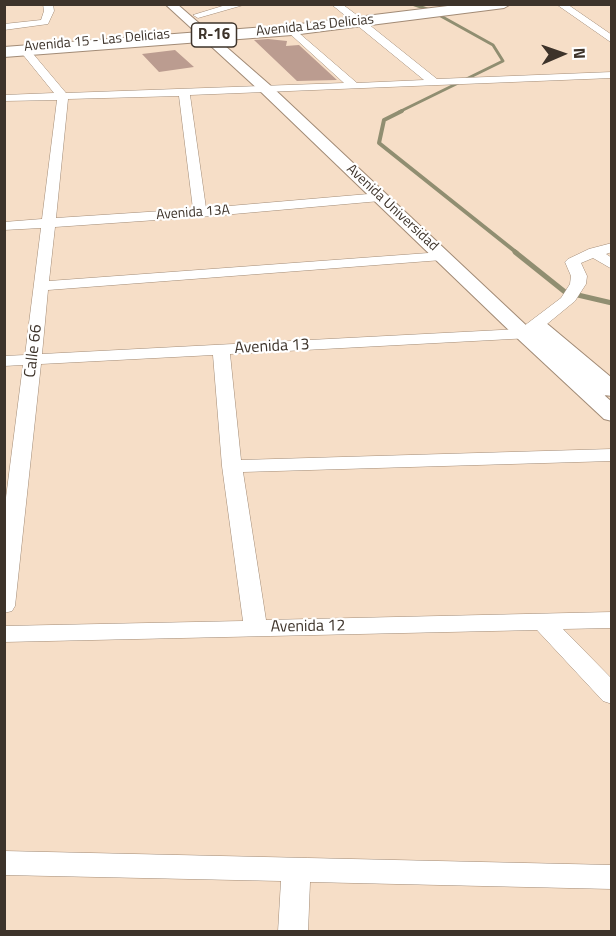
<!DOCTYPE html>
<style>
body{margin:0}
#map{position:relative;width:616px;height:936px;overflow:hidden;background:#f6dec7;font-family:"Titillium Web",sans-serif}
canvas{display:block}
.frame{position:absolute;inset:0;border:6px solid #3d332a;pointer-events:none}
.north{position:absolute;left:532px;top:24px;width:60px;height:60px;-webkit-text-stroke:4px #fff;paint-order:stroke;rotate:88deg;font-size:16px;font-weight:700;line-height:24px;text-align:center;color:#3d332a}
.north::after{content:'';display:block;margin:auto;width:21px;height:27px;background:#3d332a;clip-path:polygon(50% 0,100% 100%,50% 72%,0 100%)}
</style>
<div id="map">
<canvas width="616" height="936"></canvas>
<div class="frame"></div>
<div class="north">N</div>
</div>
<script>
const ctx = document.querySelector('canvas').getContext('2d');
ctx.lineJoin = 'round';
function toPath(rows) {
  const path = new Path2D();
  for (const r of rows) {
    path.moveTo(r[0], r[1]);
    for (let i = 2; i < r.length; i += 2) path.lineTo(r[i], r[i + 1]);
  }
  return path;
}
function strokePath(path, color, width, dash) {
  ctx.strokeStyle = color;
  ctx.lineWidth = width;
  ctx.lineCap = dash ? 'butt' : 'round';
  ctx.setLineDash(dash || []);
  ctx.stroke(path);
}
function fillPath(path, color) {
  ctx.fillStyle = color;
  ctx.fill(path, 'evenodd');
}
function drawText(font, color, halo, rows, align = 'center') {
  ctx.font = font + ' "Titillium Web",sans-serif';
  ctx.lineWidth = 4.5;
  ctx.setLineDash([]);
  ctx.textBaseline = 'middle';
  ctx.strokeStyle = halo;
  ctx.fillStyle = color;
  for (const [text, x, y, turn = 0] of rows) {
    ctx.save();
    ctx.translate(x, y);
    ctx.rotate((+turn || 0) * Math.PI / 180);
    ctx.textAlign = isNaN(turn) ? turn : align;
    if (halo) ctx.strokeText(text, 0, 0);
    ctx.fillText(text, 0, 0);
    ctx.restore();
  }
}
strokePath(toPath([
 [399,112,503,61,493,45,430,10,412,4]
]), '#908e71', 3);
strokePath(toPath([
 [402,111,384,120,379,143,517,253]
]), '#908e71', 4);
strokePath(toPath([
 [515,252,565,292,612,303]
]), '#908e71', 5);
fillPath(toPath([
 [268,39,287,41,286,46,299,45,337,80,297,81,254,40],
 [175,50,194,67,159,72,142,54]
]), '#bb9c90');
const minor = toPath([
 [43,4,53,4,54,11,48,24,4,30,4,24,41,20,44,11,43,4],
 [229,4,247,4,198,18,193,15,229,4],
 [331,4,342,4,362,19,437,79,612,72,612,78,190,95,206,208,380,193,387,197,380,201,200,217,55,227,49,281,442,252,449,256,442,260,48,290,42,354,520,329,561,298,570,284,571,276,565,262,568,259,589,249,612,243,612,252,606,254,612,258,612,269,593,258,581,263,587,276,586,284,575,301,530,338,230,354,241,460,612,449,612,461,243,472,266,620,612,612,612,628,563,629,612,679,612,704,603,701,537,630,4,642,4,626,243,621,222,466,213,355,41,364,15,606,12,611,4,613,4,513,23,365,4,366,4,356,25,355,41,228,4,230,4,222,42,219,57,100,4,101,4,95,54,93,20,51,29,49,66,93,344,83,288,32,287,30,292,27,357,83,424,80,331,4],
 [179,96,193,209,56,218,68,99,179,96],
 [556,4,567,4,612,35,612,43,556,4],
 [4,851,612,865,612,889,310,882,308,932,278,932,281,881,4,875,4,851]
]);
const tertiary = toPath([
 [165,4,177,4,271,86,529,328,531,322,545,322,612,378,612,396,604,395,579,373,612,402,612,421,604,419,517,338,261,92,165,4]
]);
const primary = toPath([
 [464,4,511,4,504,8,292,35,4,57,4,47,292,25,464,4]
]);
strokePath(minor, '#a28b76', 1);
strokePath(tertiary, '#a28b76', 2);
strokePath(primary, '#a28b76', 2);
fillPath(minor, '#fff');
fillPath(tertiary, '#fff');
fillPath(primary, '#fff');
drawText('14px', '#3d332a', '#fff', [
 ["Avenida Las Delicias",315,26,-6],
 ["Avenida 15 - Las Delicias",97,41,-5],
 ["Avenida Universidad",392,208,43],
 ["Avenida 13A",193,213,-4]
]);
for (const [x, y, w] of [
 [214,35,45]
]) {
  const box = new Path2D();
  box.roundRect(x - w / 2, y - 12, w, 24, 4.5);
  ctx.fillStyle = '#fff';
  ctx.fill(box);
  strokePath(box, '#3d332a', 1.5);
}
drawText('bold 15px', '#3d332a', null, [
 ["R-16",214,35]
]);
drawText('16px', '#3d332a', '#fff', [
 ["Avenida 13",272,347,-3],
 ["Calle 66",34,351,-83],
 ["Avenida 12",308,627,-1]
]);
</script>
